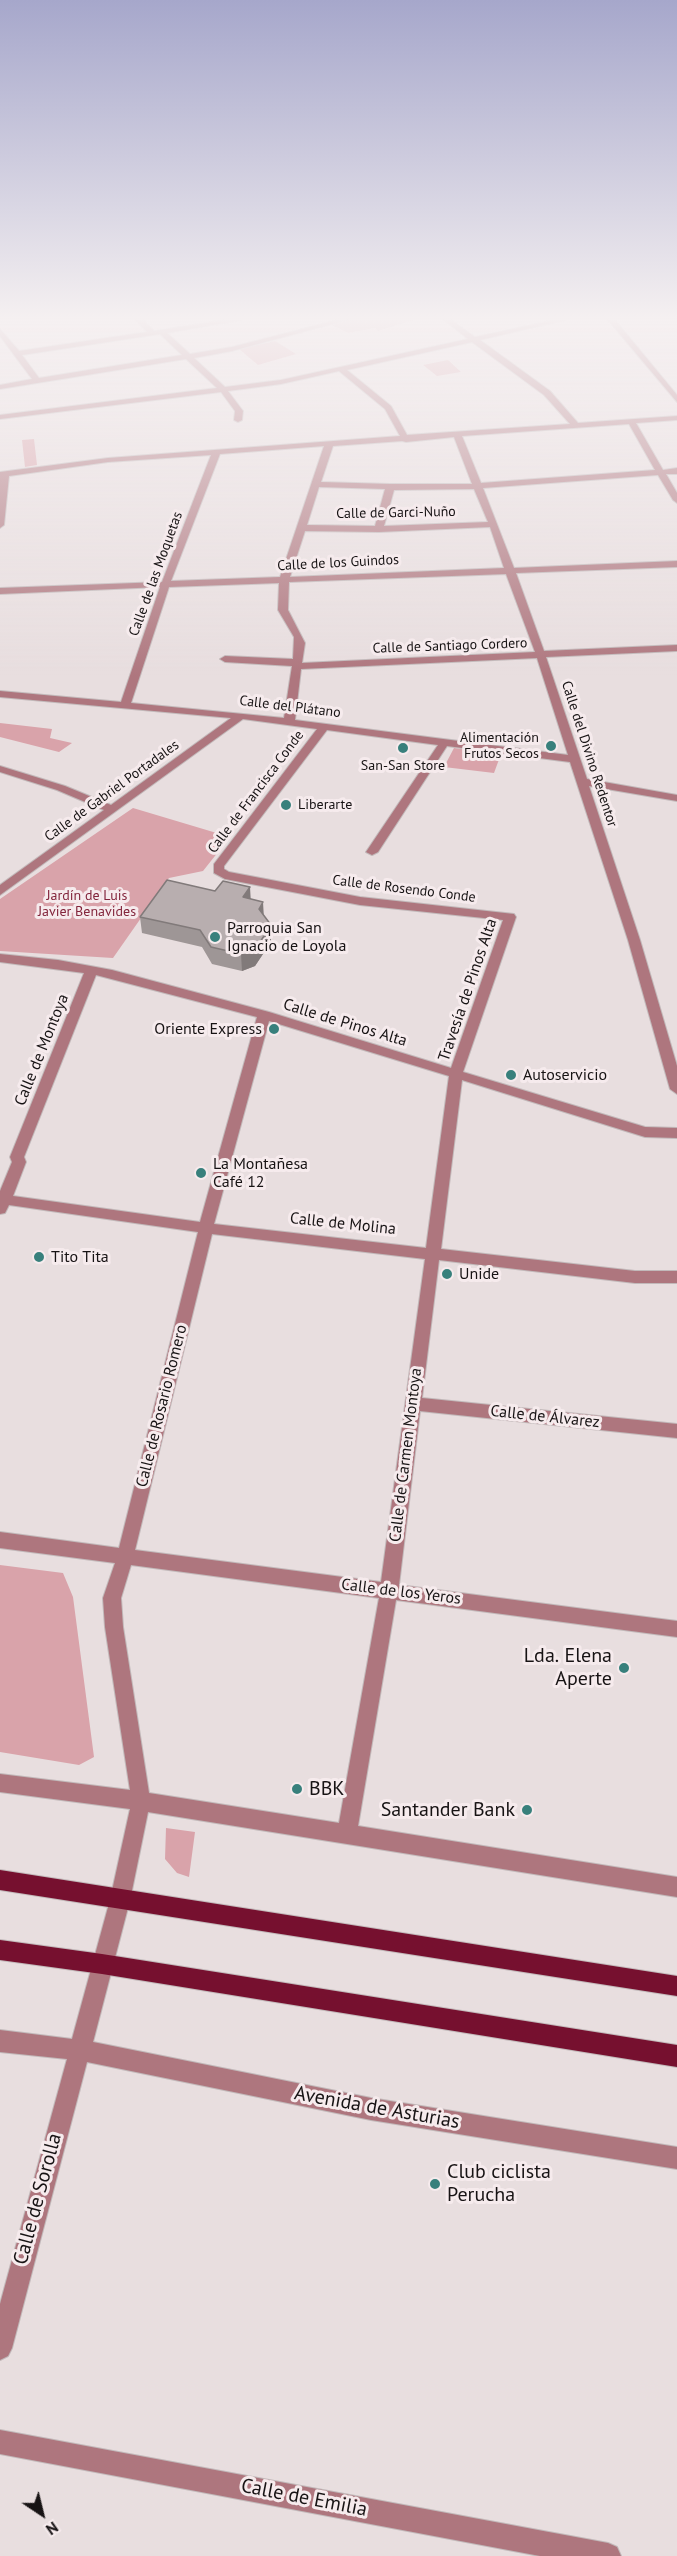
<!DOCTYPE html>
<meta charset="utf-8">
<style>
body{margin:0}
#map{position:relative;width:677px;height:2556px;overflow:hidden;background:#e8dedf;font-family:"PT Sans",sans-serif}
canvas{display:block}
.north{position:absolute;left:12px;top:2484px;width:60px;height:60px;-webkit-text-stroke:4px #f6ebed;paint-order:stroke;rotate:145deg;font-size:16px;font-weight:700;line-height:24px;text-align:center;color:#171314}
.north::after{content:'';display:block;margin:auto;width:21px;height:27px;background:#171314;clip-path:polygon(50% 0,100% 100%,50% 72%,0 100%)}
</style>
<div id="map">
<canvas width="677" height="2556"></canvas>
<div class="north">N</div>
</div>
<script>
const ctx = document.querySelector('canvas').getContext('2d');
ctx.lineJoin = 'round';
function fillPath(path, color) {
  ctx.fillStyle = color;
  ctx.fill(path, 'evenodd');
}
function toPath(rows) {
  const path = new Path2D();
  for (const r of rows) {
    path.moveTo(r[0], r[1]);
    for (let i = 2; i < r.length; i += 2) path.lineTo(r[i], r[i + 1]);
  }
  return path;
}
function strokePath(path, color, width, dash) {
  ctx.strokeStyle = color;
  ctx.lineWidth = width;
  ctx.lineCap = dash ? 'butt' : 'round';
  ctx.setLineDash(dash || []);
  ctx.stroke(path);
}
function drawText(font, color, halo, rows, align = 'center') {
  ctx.font = font + ' "PT Sans",sans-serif';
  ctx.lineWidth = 6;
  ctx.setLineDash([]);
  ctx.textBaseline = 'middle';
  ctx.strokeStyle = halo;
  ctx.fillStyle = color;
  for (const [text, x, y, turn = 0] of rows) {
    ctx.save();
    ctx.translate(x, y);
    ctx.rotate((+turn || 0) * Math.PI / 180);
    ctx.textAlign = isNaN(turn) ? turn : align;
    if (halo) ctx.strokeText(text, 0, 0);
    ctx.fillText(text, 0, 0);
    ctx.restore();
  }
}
fillPath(toPath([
 [351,320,413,320,378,331,375,328,348,333,332,325],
 [275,341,296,354,258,365,239,349],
 [448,360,461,372,437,376,423,365],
 [34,439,37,465,25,467,22,440],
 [0,723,52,729,50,738,72,743,59,752,0,737],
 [454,748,501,754,494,773,444,767],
 [133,808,230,837,203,871,169,878,113,958,0,951,0,899],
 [0,1565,63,1573,73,1597,94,1757,79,1765,0,1752],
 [166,1828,195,1832,189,1877,177,1873,165,1859]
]), '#d9a3aa');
const minor = toPath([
 [136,320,143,320,154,331,226,320,241,320,167,333,190,354,232,347,337,320,347,320,232,351,194,358,225,387,281,380,468,339,444,320,451,320,475,337,555,320,565,320,480,340,550,391,578,423,677,416,677,420,636,423,663,470,677,468,677,474,666,474,677,493,677,503,673,500,658,475,483,488,514,568,677,561,677,567,516,573,544,651,677,645,677,651,546,657,587,779,677,795,677,801,589,786,640,940,677,1066,677,1094,670,1089,628,940,570,762,447,746,378,852,372,855,366,852,438,745,327,730,224,866,224,869,229,872,360,897,514,914,516,917,463,1072,645,1127,677,1128,677,1138,645,1137,462,1080,441,1249,635,1271,677,1271,677,1283,635,1283,439,1260,422,1398,677,1424,677,1438,420,1411,399,1585,677,1621,677,1637,396,1600,358,1826,677,1877,677,1897,148,1812,130,1900,93,2042,371,2098,677,2147,677,2169,371,2120,87,2062,12,2348,8,2356,0,2360,0,2304,67,2059,0,2052,0,2030,72,2039,110,1900,130,1809,0,1792,0,1774,130,1790,105,1627,103,1598,115,1563,0,1548,0,1532,119,1548,198,1232,9,1205,5,1213,0,1214,0,1191,12,1162,10,1157,84,973,0,962,0,954,58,960,112,970,269,1012,451,1068,503,920,360,905,225,879,214,873,214,864,317,729,243,719,0,895,0,885,104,810,57,790,0,772,0,766,65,786,111,805,231,718,0,697,0,691,121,702,160,587,0,594,0,588,162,582,211,455,108,462,9,476,4,525,0,528,0,472,108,458,400,436,385,409,339,371,281,384,228,391,243,411,242,420,238,422,234,420,235,411,221,392,0,419,0,415,217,388,186,359,0,389,0,385,32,379,0,336,0,329,19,351,147,332,136,320],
 [160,334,182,355,39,378,22,355,160,334],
 [472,342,544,395,570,424,407,435,391,406,347,370,472,342],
 [629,424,655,470,481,483,462,436,629,424],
 [454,437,472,484,390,484,321,482,333,446,402,441,406,442,454,437],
 [324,446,280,577,171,581,220,454,324,446],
 [319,487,385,489,375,526,307,525,319,487],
 [474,489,488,522,384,526,394,490,474,489],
 [490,527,504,568,290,577,305,531,379,532,490,527],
 [506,574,535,652,302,663,305,643,288,610,289,582,506,574],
 [279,583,278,610,294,637,293,659,225,656,220,659,225,662,292,666,284,718,131,703,169,587,279,583],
 [537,658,568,755,295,720,301,669,537,658],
 [96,975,257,1017,200,1222,13,1196,26,1162,24,1157,96,975],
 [269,1021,449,1076,426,1248,214,1224,269,1021],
 [212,1234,425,1259,381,1582,135,1550,212,1234],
 [131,1565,379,1598,339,1823,149,1793,123,1627,121,1598,131,1565],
 [608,320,615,320,677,395,677,402,608,320],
 [0,2430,608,2543,617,2547,621,2556,540,2556,0,2454,0,2430]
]);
const major = toPath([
 [0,1870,677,1976,677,1996,0,1890,0,1870],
 [0,1940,102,1954,677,2045,677,2067,102,1974,0,1960,0,1940]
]);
strokePath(minor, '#c2b9ba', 2);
strokePath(major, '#c2b9ba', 2);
fillPath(minor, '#ae767e');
fillPath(major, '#76102f');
fillPath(toPath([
 [251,899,264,916,271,942,255,966,242,971,212,964,202,947,142,933,140,917]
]), '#9e9696');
fillPath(toPath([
 [250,887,251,904,243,897],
 [263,902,264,919,259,909],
 [271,925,271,942,255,966,242,971,241,954]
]), '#817a7a');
const building = toPath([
 [167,880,215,891,223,881,250,887,243,897,263,902,259,909,271,925,255,950,241,954,211,947,200,930,140,917,167,880]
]);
fillPath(building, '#b8aeaf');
strokePath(building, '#817a7a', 1.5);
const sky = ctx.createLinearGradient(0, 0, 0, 677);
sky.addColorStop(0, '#a6a7cb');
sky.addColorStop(0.47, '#f5f0f1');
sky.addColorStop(1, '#f5f0f100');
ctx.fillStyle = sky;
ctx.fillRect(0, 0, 677, 677);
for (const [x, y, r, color] of [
 [551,746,6,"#38807c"],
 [403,748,6,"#38807c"],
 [286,805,6,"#38807c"],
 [215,937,6,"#38807c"],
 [274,1029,6,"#38807c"],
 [511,1075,6,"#38807c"],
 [201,1173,6,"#38807c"],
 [39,1257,6,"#38807c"],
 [447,1274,6,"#38807c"],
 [624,1668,6,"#38807c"],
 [297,1789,6,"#38807c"],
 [527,1810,6,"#38807c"],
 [435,2184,6,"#38807c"]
]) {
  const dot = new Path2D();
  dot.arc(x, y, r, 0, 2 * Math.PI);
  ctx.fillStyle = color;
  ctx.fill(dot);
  strokePath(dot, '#f6ebed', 2);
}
drawText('14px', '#171314', '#f6ebed', [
 ["Calle de Garci-Nuño",396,513,-1],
 ["Calle de los Guindos",338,563,-3],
 ["Calle de las Moquetas",156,574,-70],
 ["Calle de Santiago Cordero",450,646,-2],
 ["Calle del Plátano",290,707,7],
 ["Calle del Divino Redentor",589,754,72],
 ["Calle de Gabriel Portadales",112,791,-36],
 ["Calle de Francisca Conde",256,792,-53],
 ["Calle de Rosendo Conde",404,889,7]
]);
drawText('14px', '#171314', '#f6ebed', [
 ["Alimentación",539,738],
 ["Frutos Secos",539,754],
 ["San-San Store",403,766,"center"],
 ["Liberarte",298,805,"left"]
], 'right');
drawText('14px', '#83253c', '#f6ebed', [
 ["Jardín de Luis",87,896],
 ["Javier Benavides",87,912]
]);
drawText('16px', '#171314', '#f6ebed', [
 ["Parroquia San",227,928],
 ["Ignacio de Loyola",227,946],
 ["Oriente Express",262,1029,"right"],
 ["Autoservicio",523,1075],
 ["La Montañesa",213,1164],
 ["Café 12",213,1182],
 ["Tito Tita",51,1257],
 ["Unide",459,1274]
], 'left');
drawText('16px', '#171314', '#f6ebed', [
 ["Travesía de Pinos Alta",468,990,-71],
 ["Calle de Pinos Alta",345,1023,17],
 ["Calle de Montoya",42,1050,-68],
 ["Calle de Molina",343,1224,6],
 ["Calle de Rosario Romero",162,1406,-76],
 ["Calle de Álvarez",545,1417,6],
 ["Calle de Carmen Montoya",406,1455,-83],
 ["Calle de los Yeros",401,1592,7]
]);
drawText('20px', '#171314', '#f6ebed', [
 ["Lda. Elena",612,1656],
 ["Aperte",612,1679],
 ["BBK",309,1789,"left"],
 ["Santander Bank",515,1810],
 ["Club ciclista",447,2172,"left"],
 ["Perucha",447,2195,"left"]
], 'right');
drawText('20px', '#171314', '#f6ebed', [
 ["Avenida de Asturias",377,2108,10],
 ["Calle de Sorolla",38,2199,-75],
 ["Calle de Emilia",304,2498,11]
]);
</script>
